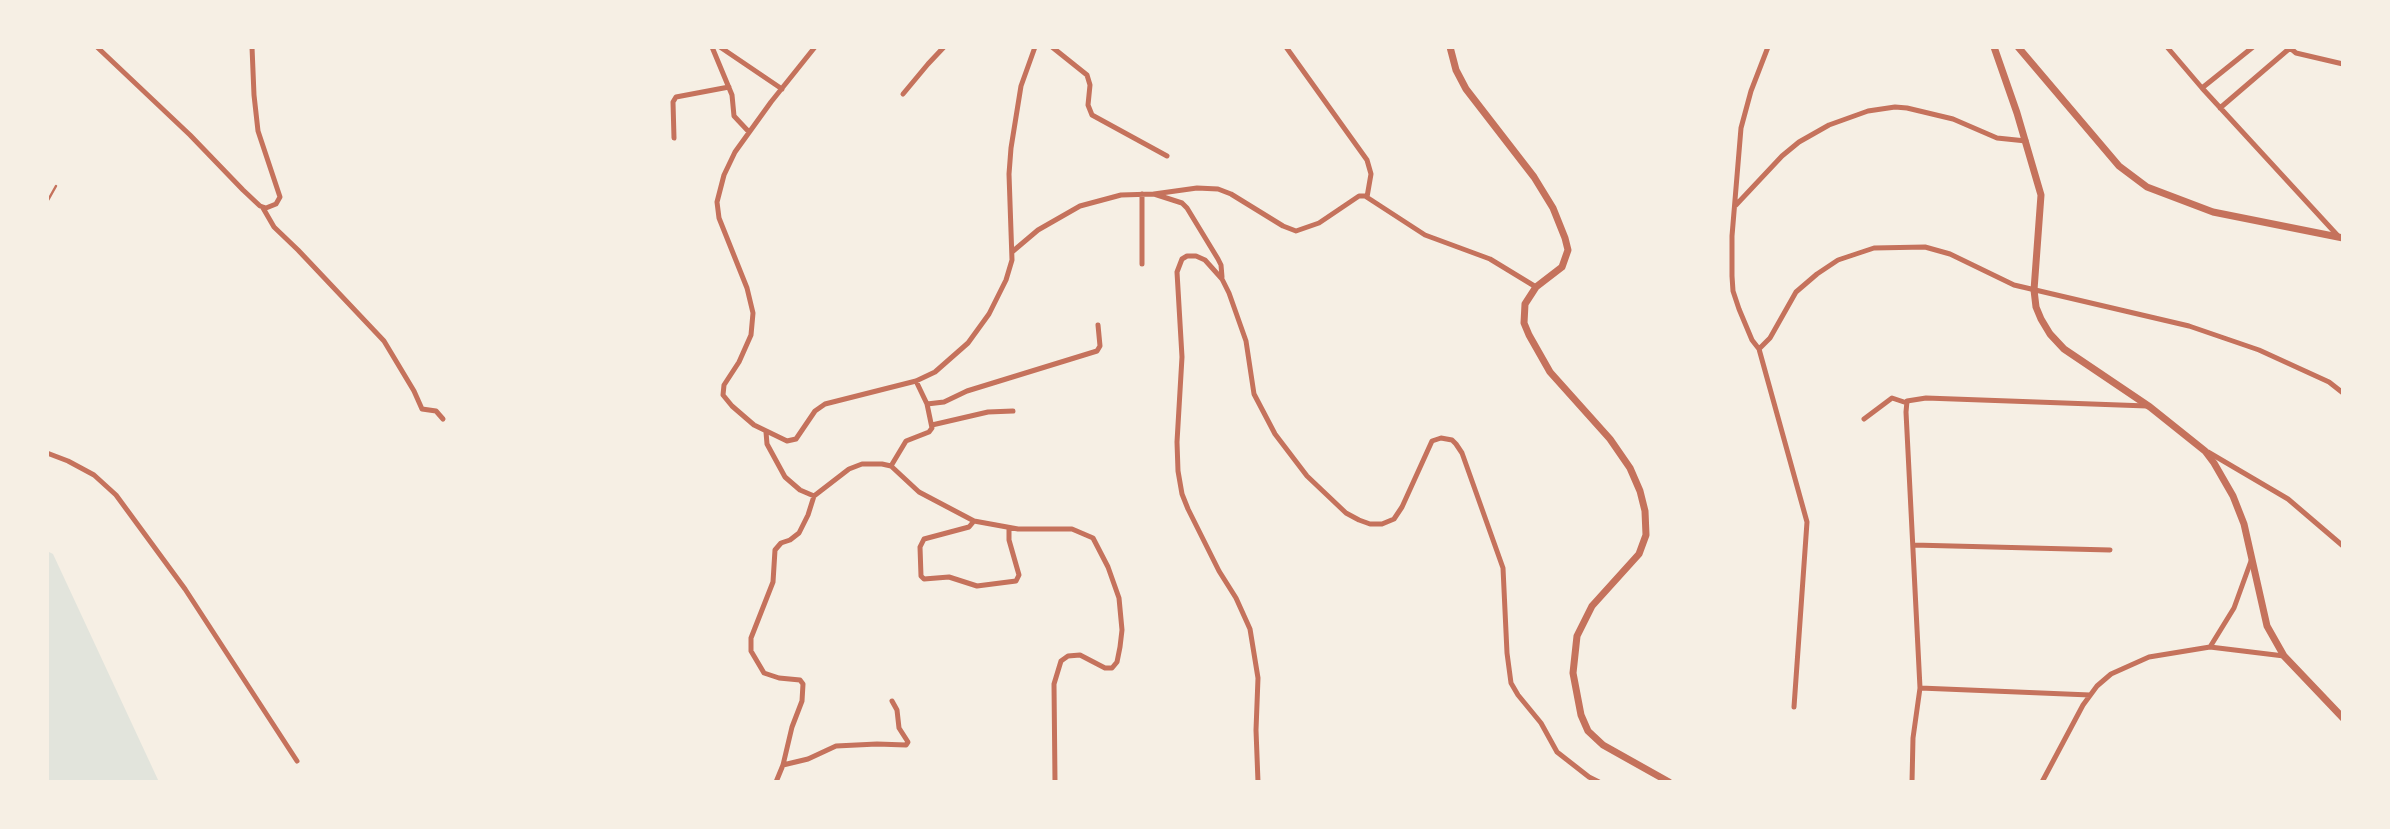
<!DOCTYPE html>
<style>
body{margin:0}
#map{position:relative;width:2390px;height:829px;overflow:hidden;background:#f6efe4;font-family:Spectral,serif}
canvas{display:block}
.frame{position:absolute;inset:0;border:49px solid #f6efe4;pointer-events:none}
</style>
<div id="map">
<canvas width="2390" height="829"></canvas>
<div class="frame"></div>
</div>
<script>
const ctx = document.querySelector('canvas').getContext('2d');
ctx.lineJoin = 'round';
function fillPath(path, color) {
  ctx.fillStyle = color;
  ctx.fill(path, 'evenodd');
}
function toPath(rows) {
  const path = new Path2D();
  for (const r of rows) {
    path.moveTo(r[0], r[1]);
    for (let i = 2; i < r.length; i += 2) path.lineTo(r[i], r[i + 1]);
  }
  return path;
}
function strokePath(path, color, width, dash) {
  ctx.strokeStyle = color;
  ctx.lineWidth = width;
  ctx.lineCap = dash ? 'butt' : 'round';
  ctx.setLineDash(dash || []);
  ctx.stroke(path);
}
fillPath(toPath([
 [47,551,53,554,159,782,47,782]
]), '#e2e4dc');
strokePath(toPath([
 [47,202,56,186]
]), '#c5725c', 2.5);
strokePath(toPath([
 [97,47,190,135,243,190,260,206,266,208,276,204,280,197,258,131,254,95,252,47],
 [712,47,732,95,734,116,749,132],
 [720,47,782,89],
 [815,47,771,102,735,152,724,175,717,202,719,218,747,288,753,313,751,335,739,362,724,385,723,395,732,406,754,425,787,441,796,439,815,411,825,404,916,381,935,372,968,343,989,314,1006,280,1012,260,1009,174,1011,148,1021,86,1035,47],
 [1052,47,1087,75,1090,85,1088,105,1092,115,1167,156],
 [1286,47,1367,160,1371,174,1367,197],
 [1768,47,1751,91,1741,128,1732,236,1732,276,1733,291,1739,309,1752,340,1759,349,1807,522,1794,707],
 [2167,47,2202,88,2339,237],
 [2289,47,2296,53,2343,64],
 [2202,88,2253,47],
 [903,94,928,64,944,47],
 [2220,108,2290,48],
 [674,138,673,102,676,97,729,87],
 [1142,194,1142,264],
 [1154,194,1197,188,1218,189,1231,194,1283,226,1296,231,1319,223,1359,196,1365,196,1425,235,1490,259,1536,287],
 [1736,205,1782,156,1799,142,1829,125,1868,111,1895,107,1907,108,1953,119,1997,138,2026,141],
 [263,208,274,227,298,250,384,341,414,391,422,409,436,411,443,419],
 [1012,252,1038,230,1080,206,1121,195,1154,194,1182,203,1187,208,1218,259,1221,265,1222,277],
 [1759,349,1770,338,1796,292,1817,274,1838,260,1874,248,1925,247,1950,254,2014,285,2189,326,2259,350,2329,382,2343,393],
 [927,404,944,402,967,391,1097,351,1100,346,1098,325],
 [1864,419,1892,398,1907,403],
 [932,425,988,412,1013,411],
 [766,432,767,444,785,477,800,490,814,496,849,469,862,464,882,464,891,466,919,492,974,521,1018,529,1072,529,1093,538,1108,567,1119,598,1122,630,1120,647,1117,662,1112,668,1105,668,1080,655,1068,656,1061,661,1054,684,1055,782],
 [2208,452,2288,499,2343,546],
 [47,453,68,461,94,475,116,495,185,589,297,761],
 [891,466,906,441,929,432,932,428,927,404,916,381],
 [974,521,969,527,924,539,920,547,921,576,924,579,949,577,977,586,1016,581,1019,575,1009,540,1009,528],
 [1913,545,2110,550],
 [2210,647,2284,656],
 [1920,688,2090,695],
 [783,765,808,759,836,746,877,744,906,745,908,742,899,728,897,710,892,701],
 [776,782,783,765,792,727,802,701,803,684,800,680,779,678,764,673,751,651,751,638,773,582,775,550,781,543,790,540,799,533,808,515,814,496],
 [1258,782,1256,730,1258,678,1250,629,1236,598,1219,571,1188,509,1182,494,1178,471,1177,442,1182,357,1177,272,1182,259,1187,256,1196,256,1205,260,1222,279,1229,293,1246,341,1254,394,1275,434,1307,476,1346,513,1359,520,1370,524,1382,524,1394,519,1402,507,1432,441,1441,438,1452,440,1456,444,1462,453,1503,568,1507,653,1511,683,1518,695,1541,723,1557,752,1589,777,1599,782],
 [1912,782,1913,738,1920,688,1906,412,1907,401,1926,398,2147,406],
 [2042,782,2083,705,2097,686,2111,674,2149,657,2210,647,2234,608,2251,561]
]), '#c5725c', 5);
strokePath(toPath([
 [1450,47,1456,70,1466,89,1534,177,1553,208,1565,238,1568,250,1562,267,1536,287,1525,304,1524,323,1529,335,1550,372,1610,439,1630,468,1640,491,1645,511,1646,535,1639,554,1592,606,1577,636,1573,673,1581,715,1588,731,1603,745,1669,782],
 [1994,47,2017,113,2041,195,2034,290,2036,307,2041,319,2050,334,2064,349,2150,407,2205,451,2214,463,2233,496,2244,524,2267,626,2284,656,2343,718],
 [2018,47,2119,166,2147,187,2213,212,2343,238]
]), '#c5725c', 7);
</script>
